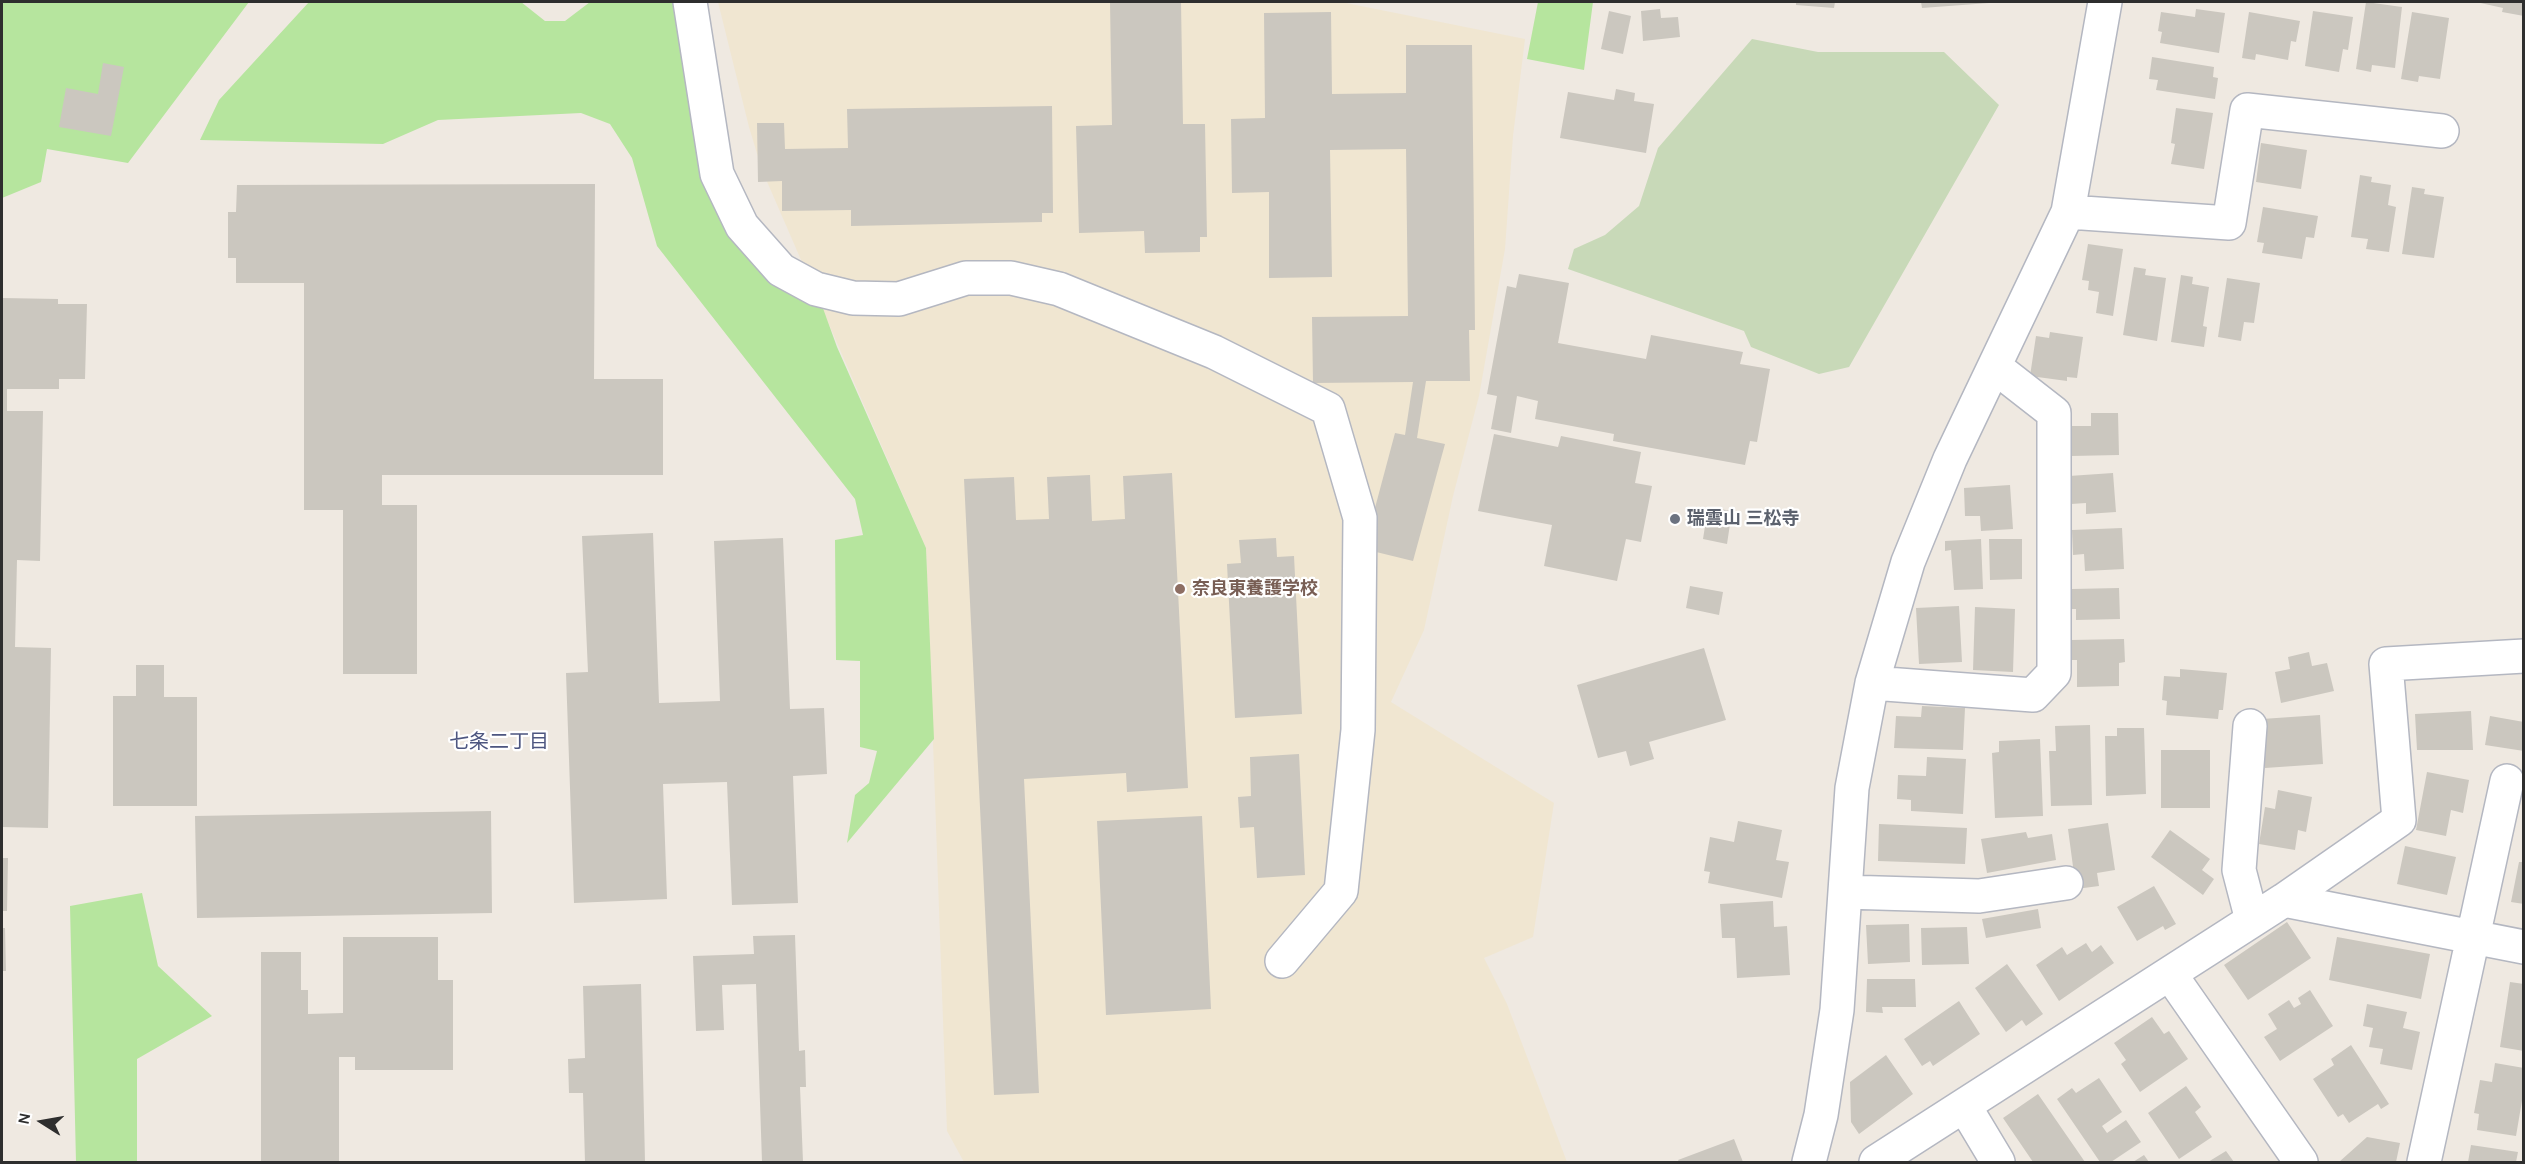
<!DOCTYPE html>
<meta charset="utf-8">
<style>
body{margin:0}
#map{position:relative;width:2525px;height:1164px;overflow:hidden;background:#efe9e1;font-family:Karla,sans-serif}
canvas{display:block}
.frame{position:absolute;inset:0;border:3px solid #2e2e2e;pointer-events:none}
.north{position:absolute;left:12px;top:1092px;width:60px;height:60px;-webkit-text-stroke:4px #fff;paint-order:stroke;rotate:281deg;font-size:16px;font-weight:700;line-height:24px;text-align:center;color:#2e2e2e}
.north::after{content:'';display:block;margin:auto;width:21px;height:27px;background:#2e2e2e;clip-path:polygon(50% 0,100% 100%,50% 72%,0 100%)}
</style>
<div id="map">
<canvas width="2525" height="1164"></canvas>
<div class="frame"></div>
<div class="north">N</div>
</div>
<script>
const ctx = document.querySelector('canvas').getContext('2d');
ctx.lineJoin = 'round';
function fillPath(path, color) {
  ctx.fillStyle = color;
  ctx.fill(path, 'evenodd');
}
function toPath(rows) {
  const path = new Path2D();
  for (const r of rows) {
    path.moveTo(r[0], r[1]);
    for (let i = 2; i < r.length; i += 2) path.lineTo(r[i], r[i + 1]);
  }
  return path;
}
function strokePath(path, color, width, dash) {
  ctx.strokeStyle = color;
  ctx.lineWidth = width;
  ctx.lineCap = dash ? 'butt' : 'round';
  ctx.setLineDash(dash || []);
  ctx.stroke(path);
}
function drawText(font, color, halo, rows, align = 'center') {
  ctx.font = font + ' Karla,"Noto Sans JP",sans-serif';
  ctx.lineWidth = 4.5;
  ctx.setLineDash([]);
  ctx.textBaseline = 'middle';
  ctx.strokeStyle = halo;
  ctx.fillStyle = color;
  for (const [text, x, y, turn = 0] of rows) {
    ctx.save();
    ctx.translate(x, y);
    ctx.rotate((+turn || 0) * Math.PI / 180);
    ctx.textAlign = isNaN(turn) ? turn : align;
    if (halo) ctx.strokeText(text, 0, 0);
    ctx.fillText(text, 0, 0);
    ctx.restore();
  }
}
fillPath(toPath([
 [718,2,1341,2,1525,39,1513,136,1505,249,1479,396,1453,496,1424,630,1391,702,1554,803,1533,937,1484,958,1507,1004,1567,1162,964,1162,947,1131,926,548,762,170,749,127]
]), '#f0e6d1');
fillPath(toPath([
 [2,2,249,2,128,163,47,149,41,182,2,198],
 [309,2,521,2,545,21,565,21,590,2,690,2,717,174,816,289,837,347,926,548,934,739,847,843,855,795,869,783,877,751,860,747,860,661,836,660,835,540,863,535,855,499,657,246,632,158,610,124,581,113,438,120,383,144,200,140,219,100],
 [1538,2,1593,2,1584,70,1527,59],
 [142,893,158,966,212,1016,137,1059,137,1162,76,1162,70,906]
]), '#b6e59e');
fillPath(toPath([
 [1752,39,1818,52,1944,52,1999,105,1849,367,1819,374,1751,347,1744,331,1568,269,1574,249,1605,235,1639,206,1658,148]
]), '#c8d9b8');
fillPath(toPath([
 [1110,2,1181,2,1183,124,1205,124,1207,237,1200,237,1200,252,1145,253,1144,231,1079,233,1076,126,1112,125],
 [1796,2,1835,2,1834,8,1796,5],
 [1921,2,1989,2,1989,3,1922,8],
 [2366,2,2402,7,2395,68,2372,65,2371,72,2356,69],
 [2476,2,2524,2,2524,16,2502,12,2503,8],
 [1660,9,1661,18,1678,17,1680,37,1643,41,1641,11],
 [2196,9,2225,13,2219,53,2160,43,2162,32,2158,31,2161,12,2195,17],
 [1609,11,1631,16,1623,54,1601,49],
 [2313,11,2353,17,2348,50,2343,49,2339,72,2305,66],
 [1331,12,1332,94,1406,93,1406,45,1472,45,1475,330,1469,330,1470,381,1426,381,1417,438,1445,444,1413,561,1364,549,1395,433,1405,435,1413,382,1313,383,1312,317,1408,316,1406,149,1330,150,1332,277,1269,278,1269,192,1232,193,1231,119,1265,118,1264,13],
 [2249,12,2300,21,2296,42,2291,41,2288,60,2256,54,2255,60,2242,58],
 [2412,12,2449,18,2440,79,2419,76,2418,82,2401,79],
 [2152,57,2214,67,2213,77,2218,78,2215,99,2156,90,2158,80,2149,79],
 [103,63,124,67,111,136,59,127,66,88,98,94],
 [1616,89,1635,93,1634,101,1654,104,1646,153,1560,138,1568,92,1614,100],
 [1052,106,1053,213,1042,213,1042,222,851,226,851,210,782,211,782,181,758,182,757,123,784,123,785,149,848,148,847,109],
 [2176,108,2213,113,2204,169,2171,164,2175,144,2171,143],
 [2261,143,2307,150,2301,189,2256,182],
 [2360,175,2372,177,2371,182,2391,185,2388,205,2396,207,2389,252,2366,249,2368,239,2351,237],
 [595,184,594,379,663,379,663,475,382,475,382,505,417,505,417,674,343,674,343,510,304,510,304,283,236,283,236,258,228,258,228,212,236,212,237,185],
 [2412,187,2425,189,2424,194,2444,197,2434,258,2402,254],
 [2263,207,2318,216,2314,238,2306,237,2302,259,2262,253,2264,243,2257,242],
 [2088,244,2123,249,2113,316,2096,313,2099,292,2088,290,2089,281,2082,280],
 [2134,267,2146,269,2145,275,2166,278,2157,341,2123,335],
 [1519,274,1569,283,1558,343,1646,359,1651,335,1743,352,1740,364,1770,369,1757,442,1750,441,1745,465,1613,441,1614,434,1535,419,1538,401,1517,396,1511,433,1491,429,1497,396,1487,394,1507,286,1516,288],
 [2181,275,2193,277,2192,284,2209,287,2203,326,2207,327,2204,347,2171,342],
 [2227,278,2260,283,2254,323,2244,322,2241,341,2218,337],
 [2,298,58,299,58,304,87,304,85,379,59,379,59,389,7,389,7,411,43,411,40,561,17,560,15,647,51,648,48,828,2,827],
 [2050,332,2083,337,2077,378,2067,377,2067,381,2030,376,2036,336,2049,338],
 [2091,413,2118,413,2119,455,2071,456,2070,426,2091,426],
 [1494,434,1558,447,1561,436,1641,452,1635,483,1652,486,1641,542,1626,539,1617,581,1544,566,1552,525,1478,511],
 [1172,473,1188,788,1127,792,1126,773,1024,779,1039,1093,994,1095,964,479,1014,477,1016,520,1049,519,1047,477,1090,475,1092,521,1125,519,1123,476],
 [2113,473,2116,512,2086,514,2086,503,2071,504,2069,476],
 [2010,485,2013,529,1981,531,1980,516,1965,516,1964,488],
 [1708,507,1732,511,1727,544,1703,539],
 [2122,528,2124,569,2085,571,2084,554,2073,555,2072,530],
 [653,533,659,703,720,701,714,541,783,538,790,709,824,708,827,774,793,776,798,903,732,905,727,782,663,784,667,899,574,903,566,673,588,672,582,536],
 [1276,538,1277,557,1294,556,1302,714,1235,718,1227,564,1241,563,1239,540],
 [1981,539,1983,589,1954,590,1951,550,1945,551,1945,541],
 [1989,539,2022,539,2022,579,1990,580],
 [1690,586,1723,592,1719,615,1686,608],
 [2119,588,2120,619,2076,620,2076,609,2072,609,2072,589],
 [1959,606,1962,662,1919,664,1916,608],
 [1975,607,2015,609,2013,672,1973,670],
 [2124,639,2125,662,2119,663,2119,686,2077,687,2077,660,2071,660,2071,640],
 [1704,648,1726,720,1649,742,1654,759,1630,766,1626,751,1598,758,1577,685],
 [2309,652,2312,666,2327,663,2334,691,2281,703,2275,672,2290,669,2288,657],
 [136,665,164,665,164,697,197,697,197,806,113,806,113,696,136,696],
 [2180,669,2227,673,2223,710,2219,710,2218,719,2166,715,2167,701,2162,700,2164,676,2180,677],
 [1922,706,1965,708,1963,750,1894,748,1896,716,1921,717],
 [2471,711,2473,750,2417,750,2415,714],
 [2320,715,2323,764,2265,768,2262,719],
 [2490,716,2524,722,2524,751,2485,745],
 [2090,725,2092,805,2051,806,2049,751,2056,751,2055,726],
 [2117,728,2144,728,2146,794,2106,796,2105,736,2117,736],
 [2040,739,2043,816,1995,818,1992,753,1999,752,1999,741],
 [2161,750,2210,750,2210,808,2161,808],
 [1299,754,1305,875,1257,878,1254,827,1240,828,1238,797,1251,796,1250,757],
 [1927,757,1966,759,1963,814,1911,811,1911,800,1897,799,1898,775,1926,776],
 [2427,772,2469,780,2463,813,2451,810,2446,836,2416,830],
 [2278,790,2312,797,2306,832,2298,830,2295,850,2259,844,2265,807,2275,809],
 [491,811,492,913,197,918,195,816],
 [1202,816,1211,1009,1106,1015,1097,821],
 [1738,821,1782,830,1776,860,1789,862,1782,898,1708,883,1710,872,1704,871,1710,837,1734,842],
 [2108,823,2115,870,2097,873,2099,886,2076,889,2068,829],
 [1879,824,1967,828,1965,864,1878,861],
 [2170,830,2210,859,2202,870,2214,879,2203,895,2151,857],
 [2026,832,2028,838,2052,834,2056,860,1987,873,1981,839],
 [2405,846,2456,857,2447,895,2397,884],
 [2,858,8,858,7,911,2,911],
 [2519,862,2524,862,2524,904,2511,902],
 [2154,886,2176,924,2165,930,2163,926,2137,941,2117,907],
 [1773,901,1774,927,1787,926,1790,975,1737,978,1735,938,1722,938,1720,904],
 [2038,909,2041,928,1986,938,1982,919],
 [2287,922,2311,958,2248,1000,2224,965],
 [1909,924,1910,962,1868,964,1866,925],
 [1967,927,1969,964,1922,965,1921,928],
 [2,928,5,928,6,971,2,971],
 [795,935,799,1051,805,1050,806,1087,800,1087,803,1162,762,1162,756,984,722,985,724,1030,696,1031,693,956,754,954,753,936],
 [343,937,438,937,438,980,453,980,453,1070,355,1070,355,1057,339,1057,339,1162,261,1162,261,952,301,952,301,990,308,990,308,1014,343,1013],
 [2337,937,2430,954,2421,999,2329,980],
 [2086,943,2092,952,2101,945,2114,963,2059,1001,2036,965,2062,947,2067,955],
 [2007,964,2043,1014,2026,1026,2022,1020,2006,1032,1975,988],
 [1867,979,1915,979,1916,1007,1882,1007,1883,1013,1866,1012],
 [2510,982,2524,984,2524,1051,2500,1047],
 [641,984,645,1162,585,1162,583,1093,569,1093,568,1059,585,1058,583,986],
 [2310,990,2333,1026,2280,1061,2264,1037,2277,1029,2268,1014,2289,1000,2294,1008,2301,1004,2298,998],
 [1959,1001,1980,1034,1933,1066,1930,1061,1922,1066,1904,1039],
 [2367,1004,2407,1012,2403,1028,2420,1032,2412,1070,2380,1064,2383,1049,2369,1047,2373,1028,2363,1026],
 [2152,1017,2164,1034,2169,1031,2188,1059,2140,1092,2121,1064,2126,1060,2114,1043],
 [2351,1045,2389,1104,2381,1109,2378,1104,2349,1123,2343,1114,2338,1117,2313,1079,2334,1065,2331,1059],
 [1886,1055,1913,1094,1859,1134,1851,1122,1850,1082],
 [2495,1063,2524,1068,2524,1089,2516,1136,2477,1130,2479,1114,2474,1113,2480,1080,2492,1082],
 [2099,1078,2122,1112,2102,1126,2107,1133,2126,1120,2141,1142,2111,1162,2100,1162,2057,1099,2072,1088,2076,1093],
 [2186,1086,2201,1107,2195,1112,2212,1137,2179,1159,2148,1113],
 [2038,1094,2085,1162,2033,1162,2003,1118],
 [2367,1137,2400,1143,2396,1162,2339,1162],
 [1734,1139,1743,1162,1679,1162,1678,1160],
 [2471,1145,2518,1152,2516,1162,2468,1162],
 [2226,1151,2234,1162,2208,1162],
 [2144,1155,2149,1162,2133,1162]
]), '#cbc7bf');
const minor = toPath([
 [690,2,717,174,742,226,781,270,816,289,853,298,899,299,966,278,1011,278,1059,289,1214,352,1328,409,1360,518,1358,730,1341,891,1282,961],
 [2068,212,2229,223,2247,110,2442,131],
 [1872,683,2033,695,2054,673,2054,413,1995,367],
 [2250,726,2239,870,2252,920],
 [1845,892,1979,896,2066,883],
 [2284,900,2524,947],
 [2170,974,2301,1162],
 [1965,1107,1998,1162],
 [1809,1162,1821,1115,1837,1010,1852,788,1872,683,1908,562,1950,459,2068,212,2105,2],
 [1876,1162,2284,900,2399,820,2386,664,2524,656],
 [2424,1162,2507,781]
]);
strokePath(minor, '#b4b7c1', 36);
strokePath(minor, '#fff', 33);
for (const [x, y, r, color] of [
 [1675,519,6,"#6b7280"],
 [1180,589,6,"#8d6e63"]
]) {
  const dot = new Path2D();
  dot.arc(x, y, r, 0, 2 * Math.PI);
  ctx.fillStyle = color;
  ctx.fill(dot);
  strokePath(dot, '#fff', 2);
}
drawText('bold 18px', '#5b616d', '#fff', [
 ["瑞雲山 三松寺",1687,519]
], 'left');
drawText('bold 18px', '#785e54', '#fff', [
 ["奈良東養護学校",1192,589]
], 'left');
drawText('20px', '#4d5680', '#fff', [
 ["七条二丁目",499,742]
]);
</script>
